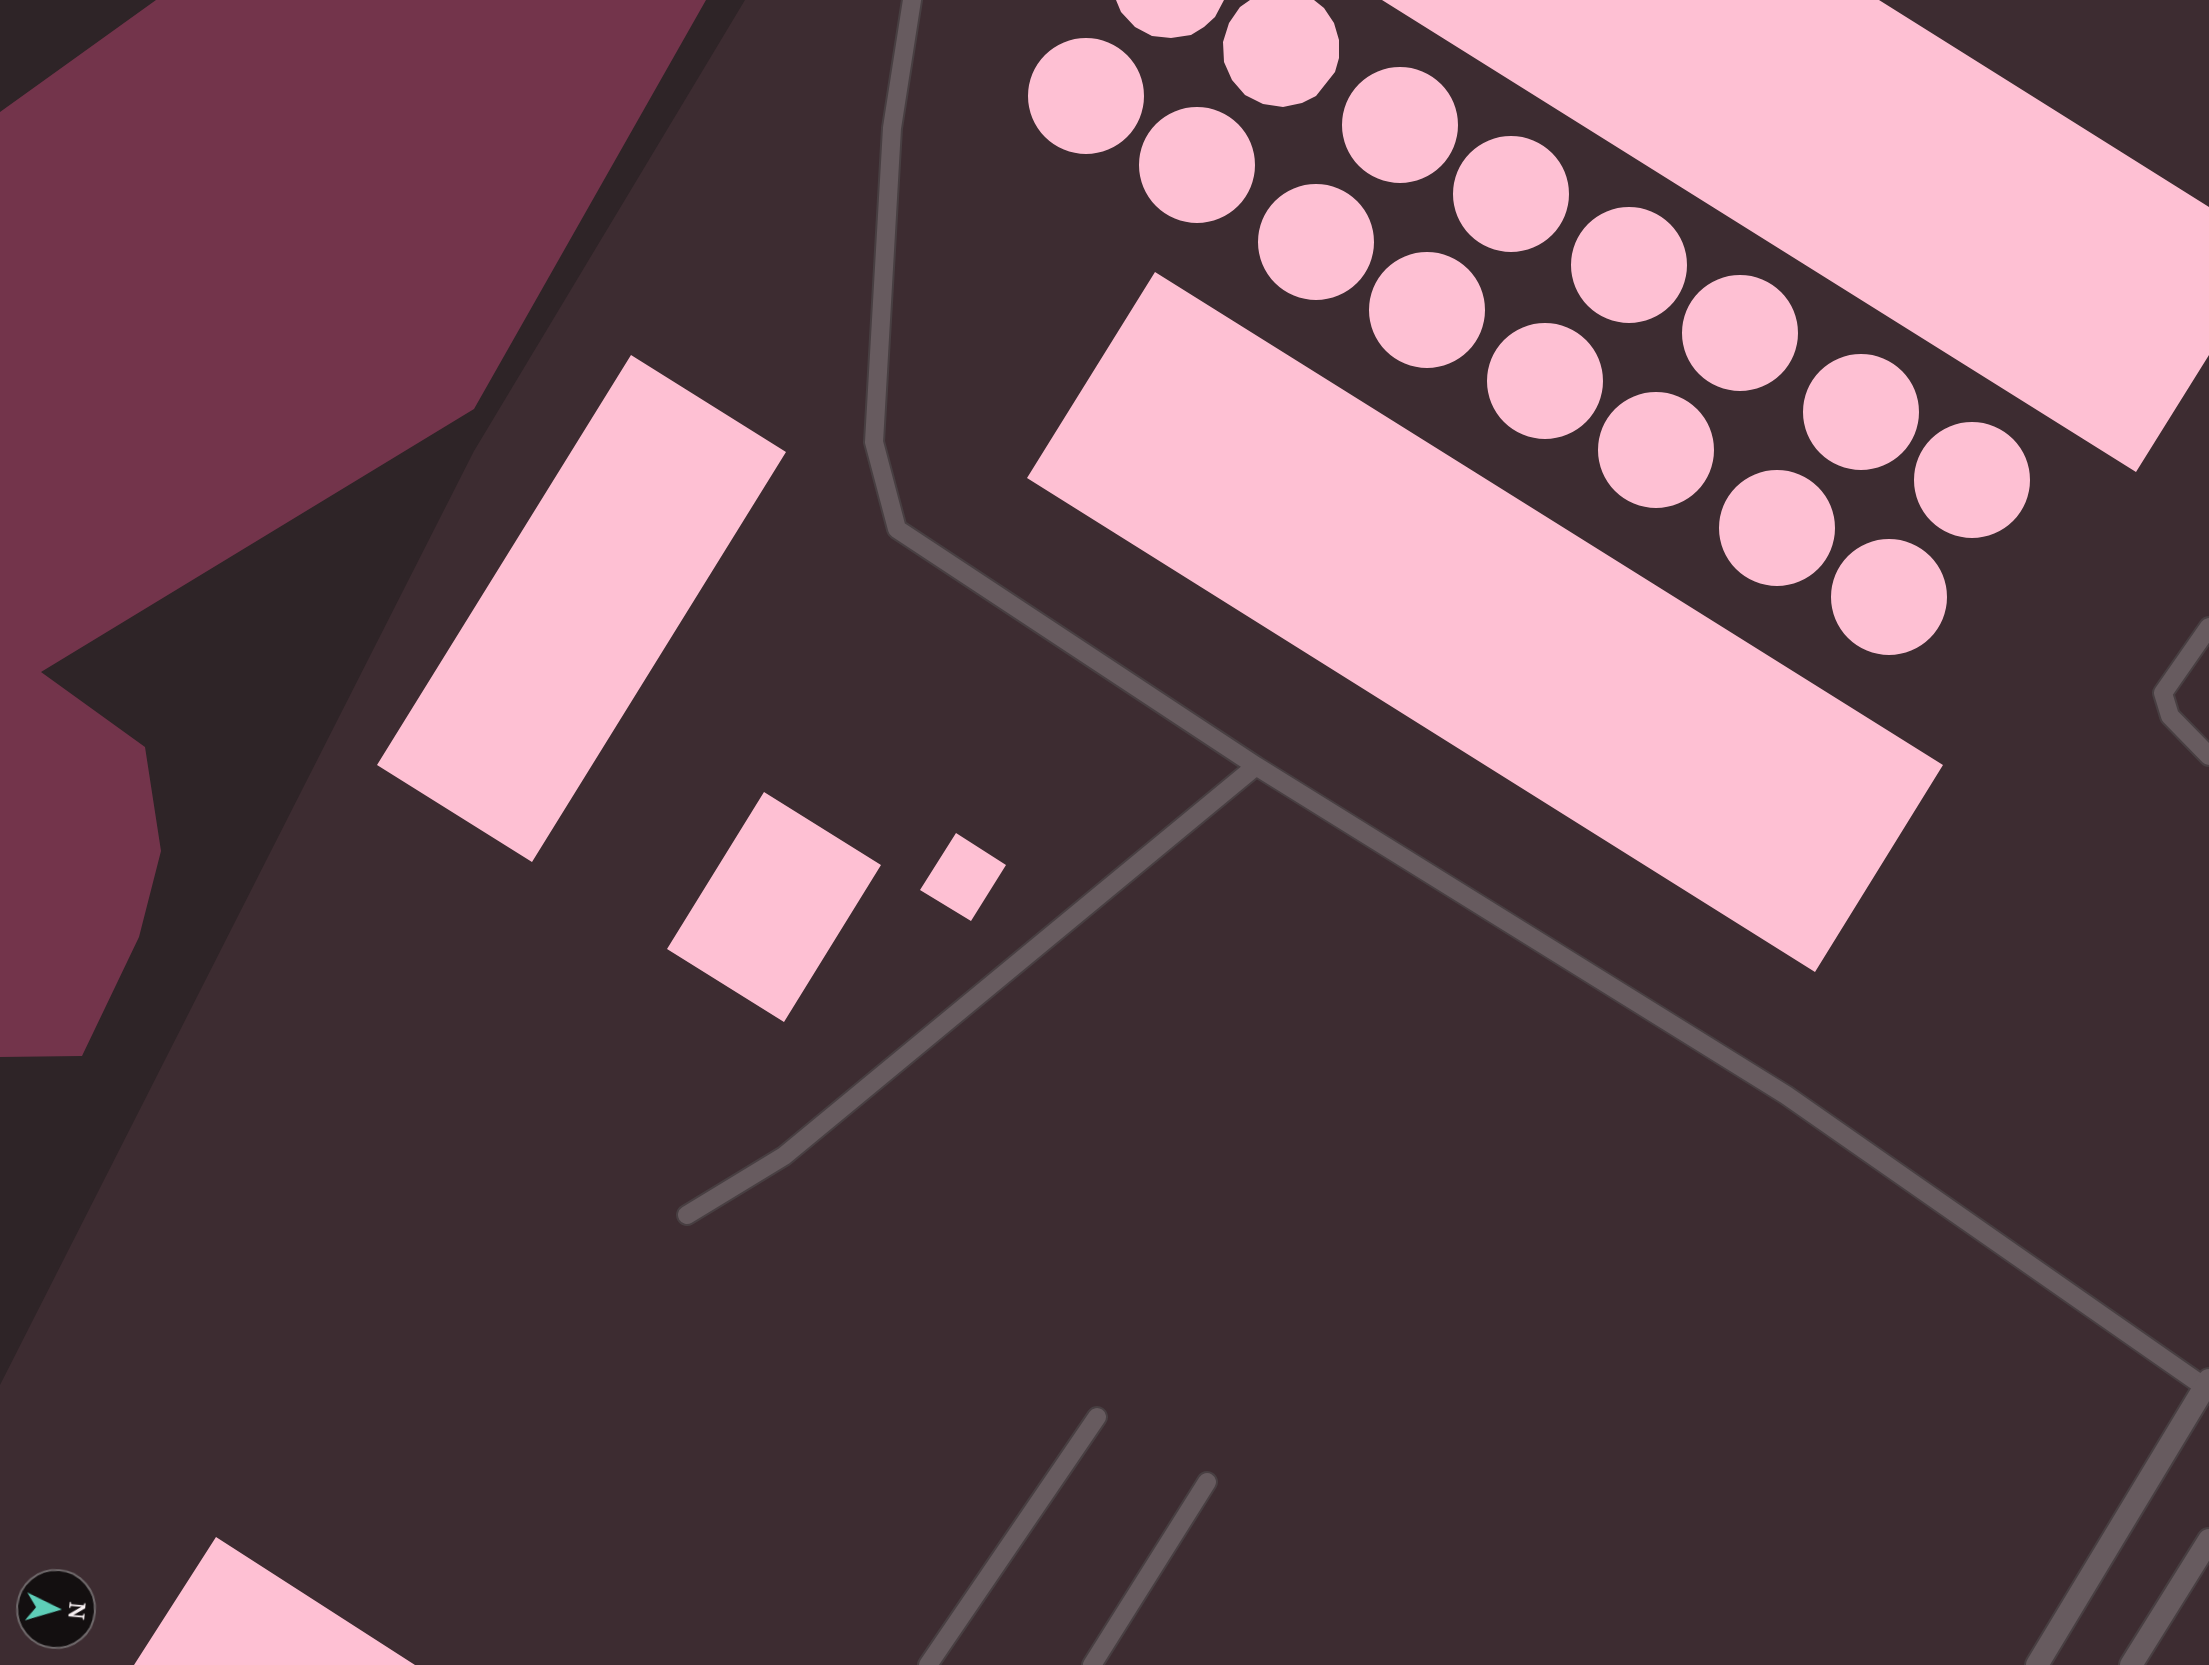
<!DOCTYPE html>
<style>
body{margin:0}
#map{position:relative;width:2209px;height:1665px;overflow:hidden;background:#2e2427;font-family:"Noto Serif",serif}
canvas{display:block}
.north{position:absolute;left:16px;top:1569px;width:80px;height:80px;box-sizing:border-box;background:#130f10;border:2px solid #6f696b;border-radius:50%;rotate:95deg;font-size:22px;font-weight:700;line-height:32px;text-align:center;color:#f8f1f3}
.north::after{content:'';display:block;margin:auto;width:28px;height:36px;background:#5eceb8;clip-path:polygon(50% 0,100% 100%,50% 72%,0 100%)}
</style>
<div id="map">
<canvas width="2209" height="1665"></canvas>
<div class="north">N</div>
</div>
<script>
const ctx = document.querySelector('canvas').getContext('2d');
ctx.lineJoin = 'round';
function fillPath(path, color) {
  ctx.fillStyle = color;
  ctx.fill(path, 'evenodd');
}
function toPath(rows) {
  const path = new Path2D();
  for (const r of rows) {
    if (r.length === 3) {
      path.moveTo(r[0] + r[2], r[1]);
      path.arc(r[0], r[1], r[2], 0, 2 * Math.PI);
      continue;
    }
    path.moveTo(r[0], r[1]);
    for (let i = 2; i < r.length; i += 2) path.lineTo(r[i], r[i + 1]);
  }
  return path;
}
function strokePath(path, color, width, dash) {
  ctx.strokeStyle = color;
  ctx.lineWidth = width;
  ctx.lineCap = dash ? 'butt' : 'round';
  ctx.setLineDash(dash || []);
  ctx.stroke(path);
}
fillPath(toPath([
 [745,0,2209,0,2209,1665,0,1665,0,1385,474,451],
 [32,1585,80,1585,80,1633,32,1633]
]), '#3d2c31');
fillPath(toPath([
 [156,0,706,0,474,409,41,672,145,747,161,851,139,937,82,1056,0,1057,0,112]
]), '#73344b');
fillPath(toPath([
 [1116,0,1224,0,1215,17,1204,27,1191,35,1171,38,1152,36,1135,27,1121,12],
 [1250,0,1314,0,1324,8,1334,23,1339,40,1339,58,1335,72,1316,96,1302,103,1283,107,1263,104,1245,95,1232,80,1224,62,1223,42,1229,23,1240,7],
 [1382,0,1879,0,2209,207,2209,355,2136,472],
 [1086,96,58],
 [1400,125,58],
 [1197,165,58],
 [1511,194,58],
 [1316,242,58],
 [1629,265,58],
 [1427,310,58],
 [1155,272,1943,765,1815,972,1027,478],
 [1740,333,58],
 [1545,381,58],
 [1861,412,58],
 [631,355,786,452,532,862,377,765],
 [1656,450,58],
 [1972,480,58],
 [1777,528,58],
 [1889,597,58],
 [764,792,881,865,784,1022,667,949],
 [956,833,1006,865,971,921,920,890],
 [216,1537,415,1665,134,1665]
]), '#fec0d3');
const service = toPath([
 [912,0,892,128,874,442,897,529,1256,766,1786,1095,2209,1390],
 [2209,627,2163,693,2170,716,2209,756],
 [687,1215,784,1156,1256,766],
 [928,1665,1097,1417],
 [1092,1665,1207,1482]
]);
const minor = toPath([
 [2037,1665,2209,1380],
 [2131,1665,2209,1540]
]);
strokePath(service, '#483f42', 22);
strokePath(minor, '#483f42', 26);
strokePath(service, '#675b5f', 18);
strokePath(minor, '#675b5f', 22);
</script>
